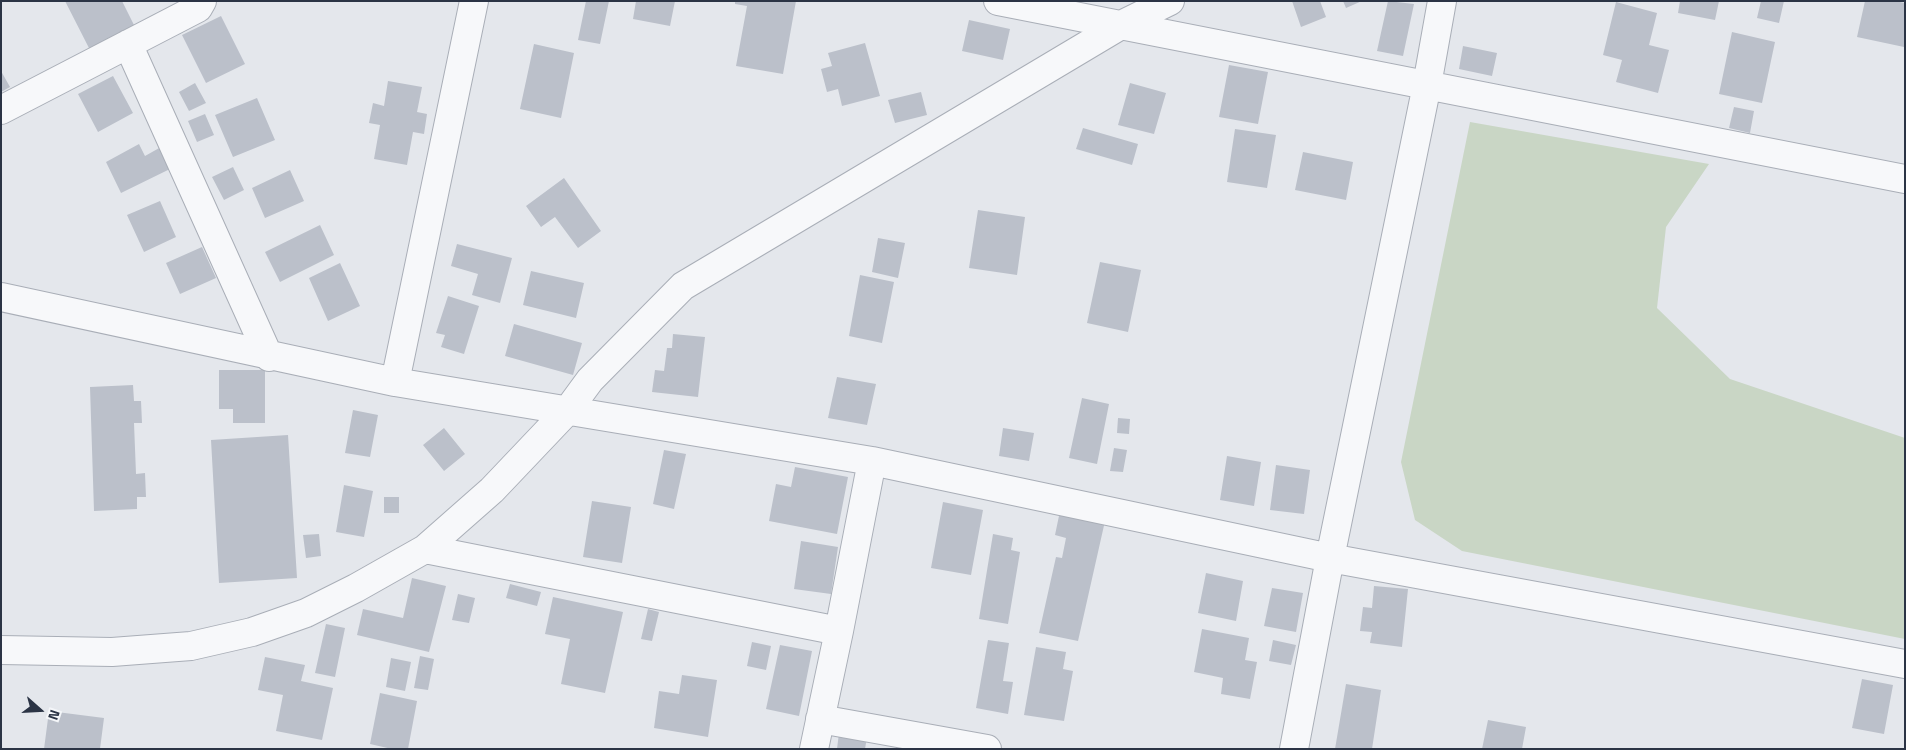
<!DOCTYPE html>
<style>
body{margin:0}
#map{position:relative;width:1906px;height:750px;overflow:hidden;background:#e4e7ec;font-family:"Titillium Web",sans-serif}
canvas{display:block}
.frame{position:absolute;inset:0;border:2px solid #2b3445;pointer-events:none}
.north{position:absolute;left:15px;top:685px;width:50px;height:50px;-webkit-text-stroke:4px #f4f6f9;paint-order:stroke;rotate:109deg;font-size:14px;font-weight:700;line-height:20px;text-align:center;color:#2b3445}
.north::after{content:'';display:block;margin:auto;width:18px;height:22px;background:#2b3445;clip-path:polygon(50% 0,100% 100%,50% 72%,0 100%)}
</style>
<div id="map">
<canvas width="1906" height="750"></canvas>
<div class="frame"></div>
<div class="north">N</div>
</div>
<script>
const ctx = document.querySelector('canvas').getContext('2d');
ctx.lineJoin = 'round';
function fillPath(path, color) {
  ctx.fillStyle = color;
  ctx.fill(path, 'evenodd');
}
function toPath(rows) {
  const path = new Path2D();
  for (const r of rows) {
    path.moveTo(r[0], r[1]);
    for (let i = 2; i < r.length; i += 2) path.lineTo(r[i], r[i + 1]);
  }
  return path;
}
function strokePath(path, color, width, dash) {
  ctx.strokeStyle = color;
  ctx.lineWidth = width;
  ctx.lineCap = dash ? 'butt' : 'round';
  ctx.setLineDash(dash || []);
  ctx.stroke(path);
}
fillPath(toPath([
 [1470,122,1709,164,1666,227,1657,308,1730,379,1905,438,1905,639,1462,551,1415,520,1401,462]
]), '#c9d6c5');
fillPath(toPath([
 [65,1,122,1,135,27,90,50],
 [586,1,609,1,600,44,578,40],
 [636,1,675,1,670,26,633,19],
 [735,1,796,1,783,74,736,66,747,6,735,4],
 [1292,1,1320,1,1326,17,1301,27],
 [1343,1,1362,1,1346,8],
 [1388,1,1414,4,1403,56,1377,51],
 [1680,1,1719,1,1715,20,1678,13],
 [1761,1,1784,1,1779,23,1757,18],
 [1865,1,1895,1,1905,3,1904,47,1857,37],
 [1616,2,1657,13,1649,45,1669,50,1658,93,1616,82,1622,60,1603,55],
 [221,16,245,64,206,83,182,35],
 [969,20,1010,29,1003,60,962,51],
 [1732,32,1775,42,1762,103,1719,94],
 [865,43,880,96,842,106,838,89,827,92,821,69,832,66,828,53],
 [534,44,574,53,561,118,520,109],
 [1463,46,1497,53,1492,76,1459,69],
 [1229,65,1268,72,1258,124,1219,117],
 [1,71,10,87,1,92],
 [113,76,133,113,98,132,78,94],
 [388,81,422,87,417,112,427,114,424,134,413,132,407,165,374,159,380,125,369,123,373,103,384,106],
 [195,83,206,103,189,111,179,92],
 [1130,83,1166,93,1154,134,1118,125],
 [921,92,927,115,895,123,888,100],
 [257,98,275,140,233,157,215,115],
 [1734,107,1754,111,1750,133,1729,128],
 [205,114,214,135,197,142,188,121],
 [1083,128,1138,144,1132,165,1076,149],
 [1235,129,1276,135,1267,188,1227,182],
 [139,144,145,156,161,147,172,168,121,193,106,162],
 [1303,152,1353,162,1346,200,1295,190],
 [233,167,244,190,224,200,212,177],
 [290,170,304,201,265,218,252,188],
 [564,178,601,231,578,248,555,217,541,227,526,206],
 [160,201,176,237,144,252,127,215],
 [978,210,1025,217,1017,275,969,268],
 [320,225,334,255,280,282,265,252],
 [878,238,905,243,898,278,872,272],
 [457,244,512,258,500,303,472,295,478,274,451,266],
 [202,247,216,278,180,294,166,263],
 [1100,262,1141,270,1128,332,1087,323],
 [340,263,360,306,328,321,309,278],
 [531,271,584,283,576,318,523,305],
 [860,275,894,282,882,343,849,336],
 [448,296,479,306,464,354,441,347,445,335,436,333],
 [514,324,582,343,573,375,505,356],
 [673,334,705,337,698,397,652,392,655,370,664,371,667,348,672,348],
 [219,370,265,370,265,423,233,423,233,409,219,409],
 [837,377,876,384,867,425,828,418],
 [133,385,134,401,141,401,142,423,134,423,136,474,145,473,146,497,137,497,137,509,94,511,90,387],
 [1082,398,1109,404,1097,464,1069,458],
 [353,410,378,415,370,457,345,453],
 [1118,418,1130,419,1129,434,1117,433],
 [444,428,465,454,444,471,423,445],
 [1003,428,1034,433,1029,461,999,456],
 [288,435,297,578,219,583,211,440],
 [1114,448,1127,450,1123,472,1110,471],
 [664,450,686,454,674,509,653,504],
 [1227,456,1261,462,1254,506,1220,500],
 [1276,465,1310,470,1304,514,1270,510],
 [795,467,848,477,837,534,769,521,776,484,791,487],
 [344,485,373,491,364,537,336,532],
 [384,497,399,497,399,513,384,513],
 [592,501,631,507,622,563,583,557],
 [943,502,983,510,971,575,931,568],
 [1060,511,1105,521,1078,641,1039,633,1056,557,1062,558,1066,538,1055,535],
 [319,534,321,556,306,558,303,535],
 [993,534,1013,538,1011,550,1020,552,1008,624,979,619],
 [801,541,838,547,831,594,794,589],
 [1206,573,1243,581,1236,621,1198,613],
 [412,578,446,586,429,652,357,635,363,609,403,618],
 [510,584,541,592,537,606,506,598],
 [1374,586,1408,589,1402,647,1370,643,1372,632,1360,631,1363,607,1372,608],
 [1272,588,1303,593,1296,632,1264,626],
 [458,594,475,598,469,623,452,620],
 [553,597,623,612,605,693,561,684,570,639,545,634],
 [648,609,659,612,652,641,641,639],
 [326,624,345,628,335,677,315,673],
 [1202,629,1249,638,1245,660,1257,662,1250,699,1221,694,1223,678,1194,672],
 [988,640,1009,643,1003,681,1013,682,1008,714,976,708],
 [1273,640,1296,645,1291,665,1269,661],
 [752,642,771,646,766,670,747,666],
 [780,645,812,651,799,716,766,709],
 [1036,647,1066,652,1063,669,1073,671,1064,721,1024,715],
 [420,656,434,659,428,690,414,688],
 [265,657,305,665,301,681,333,688,322,740,276,731,283,695,258,690],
 [391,658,411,662,405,691,386,687],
 [682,675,717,680,708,737,654,728,659,691,679,694],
 [1862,679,1893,685,1884,734,1852,728],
 [1346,684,1381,690,1372,749,1335,749],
 [380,693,417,701,408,749,392,749,370,744],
 [49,711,104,718,100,749,44,749],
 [1488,720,1526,727,1522,749,1482,749],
 [839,733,867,737,865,749,837,749]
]), '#bbc0ca');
const minor = toPath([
 [998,1,1905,179],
 [128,44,269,357],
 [1,110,198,8,202,1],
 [1,297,395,382,872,461,1330,558,1905,664],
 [395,382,474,1],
 [425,549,839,631],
 [1,650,112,652,191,646,252,632,306,613,356,588,425,549,492,490,568,410,590,380,683,286,1121,25,1170,1],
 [820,719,987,749],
 [814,749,839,631,872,461],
 [1294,749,1330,558,1427,85,1442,1]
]);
strokePath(minor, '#a9aeb7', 30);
strokePath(minor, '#f7f8fa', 28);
</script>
